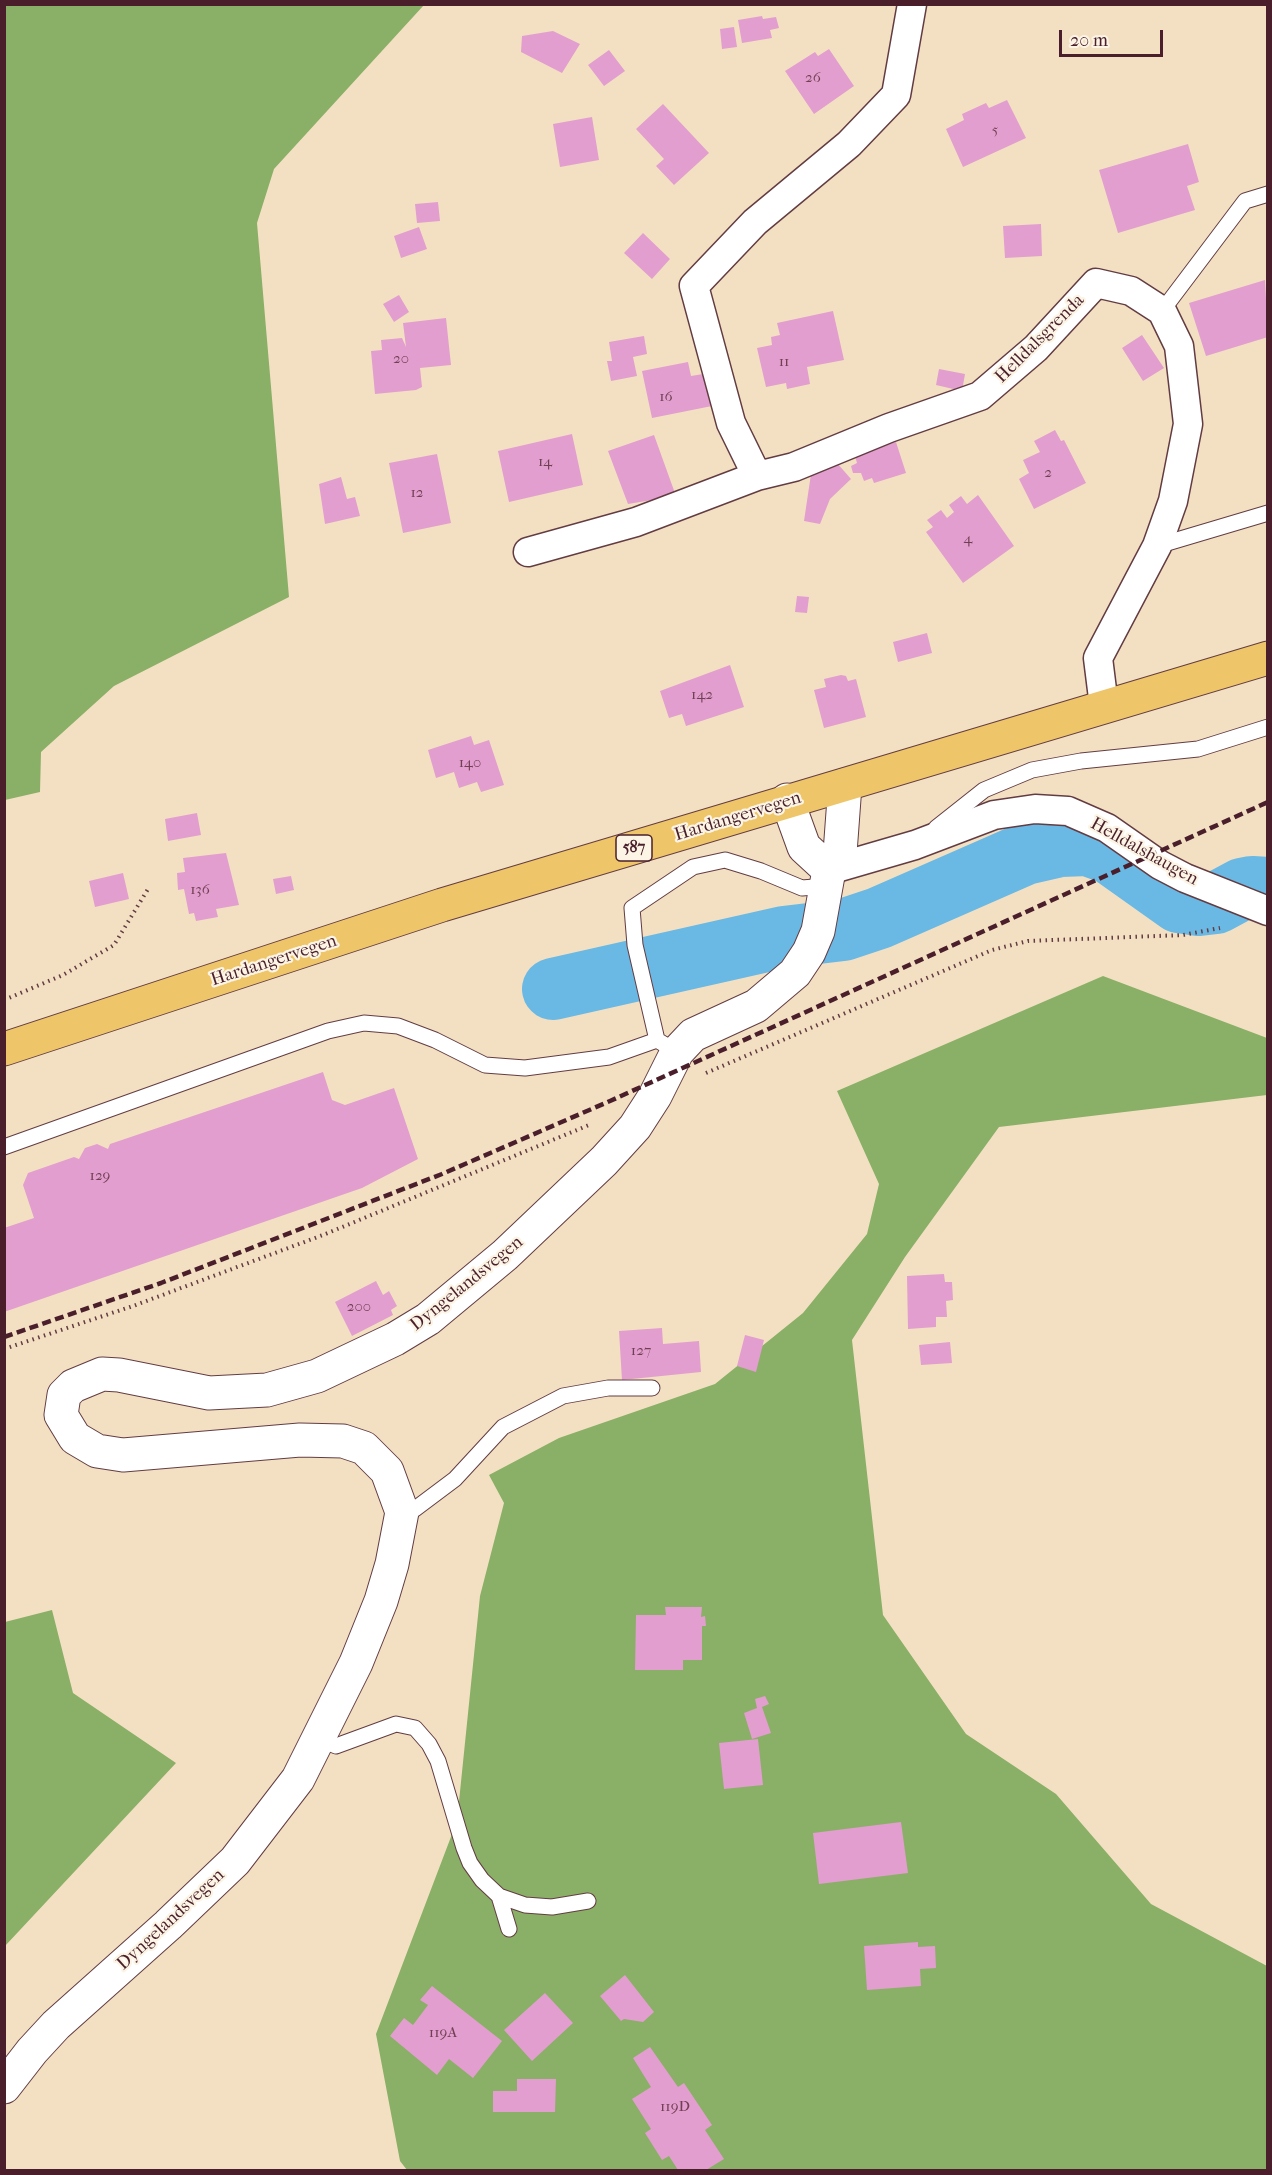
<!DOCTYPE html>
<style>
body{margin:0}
#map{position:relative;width:1272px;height:2175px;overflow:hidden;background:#f3e0c3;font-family:"IM FELL French Canon",serif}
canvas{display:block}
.frame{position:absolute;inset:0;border:6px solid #4a1f2b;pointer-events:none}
.scale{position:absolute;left:1059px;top:30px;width:104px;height:27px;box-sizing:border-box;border:3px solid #4a1f2b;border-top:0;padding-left:8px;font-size:18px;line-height:21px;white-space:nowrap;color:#4a1f2b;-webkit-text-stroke:4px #fcf5e5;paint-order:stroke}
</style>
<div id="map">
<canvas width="1272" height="2175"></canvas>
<div class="frame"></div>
<div class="scale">20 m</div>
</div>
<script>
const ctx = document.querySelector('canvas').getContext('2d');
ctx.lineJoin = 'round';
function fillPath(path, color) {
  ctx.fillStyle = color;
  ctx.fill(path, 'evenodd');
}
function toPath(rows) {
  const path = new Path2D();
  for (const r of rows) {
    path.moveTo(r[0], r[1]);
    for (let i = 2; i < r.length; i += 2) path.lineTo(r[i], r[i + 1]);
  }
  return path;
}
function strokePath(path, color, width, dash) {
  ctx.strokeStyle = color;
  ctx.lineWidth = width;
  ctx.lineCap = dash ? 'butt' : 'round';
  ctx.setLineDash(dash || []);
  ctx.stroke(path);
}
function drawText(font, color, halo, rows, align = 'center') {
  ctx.font = font + ' "IM FELL French Canon",serif';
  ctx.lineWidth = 4.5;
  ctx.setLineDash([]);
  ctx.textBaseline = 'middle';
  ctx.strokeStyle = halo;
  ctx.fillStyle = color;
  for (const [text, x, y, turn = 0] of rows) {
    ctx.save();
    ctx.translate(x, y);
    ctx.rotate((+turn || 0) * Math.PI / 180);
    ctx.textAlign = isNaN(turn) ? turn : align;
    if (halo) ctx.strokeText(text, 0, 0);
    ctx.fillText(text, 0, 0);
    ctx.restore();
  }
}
fillPath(toPath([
 [5,4,424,5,274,169,257,223,289,597,114,686,41,752,40,792,5,800],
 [1103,976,1267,1038,1267,1095,999,1127,905,1257,852,1340,883,1615,966,1734,1056,1794,1151,1904,1267,1966,1267,2170,407,2170,400,2161,376,2034,457,1821,480,1596,504,1503,489,1475,559,1438,715,1384,803,1313,867,1234,879,1184,837,1091],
 [52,1610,73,1693,176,1763,5,1946,5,1622]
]), '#89b066');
strokePath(toPath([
 [553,989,784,937,843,930,879,918,1025,854,1060,846,1088,845,1110,853,1179,902,1199,905,1216,903,1242,889,1252,887,1268,888]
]), '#6ab8e4', 62);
fillPath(toPath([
 [762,16,763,19,776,17,779,28,770,30,772,38,742,43,738,20],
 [734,27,737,47,722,49,720,29],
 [553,31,580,44,562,73,521,52,522,36],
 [829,49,854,86,814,114,785,71,815,52,818,56],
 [609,50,625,71,604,86,588,65],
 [1007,100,1026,138,963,167,946,129,964,120,962,114,986,103,989,108],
 [663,104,709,153,674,185,656,166,664,159,636,129],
 [592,117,599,160,560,167,553,124],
 [1188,144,1199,182,1187,186,1195,210,1118,233,1099,170],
 [438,202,440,221,417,223,415,204],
 [1041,224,1042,256,1005,258,1003,226],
 [419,227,427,249,401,258,394,236],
 [643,233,670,259,652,279,624,253],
 [1265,280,1268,337,1206,356,1189,303],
 [399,295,409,312,394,322,383,304],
 [833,311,844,360,807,367,810,384,787,389,786,383,766,387,757,348,772,345,771,337,780,335,777,323],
 [446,318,451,365,420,368,422,387,416,390,375,394,371,351,382,350,381,340,402,338,406,347,403,323],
 [1142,335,1164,368,1143,381,1122,348],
 [644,336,647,354,633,357,637,376,611,381,607,361,612,361,609,342],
 [688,362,691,376,703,374,704,379,711,377,717,405,652,418,642,371],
 [939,369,965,374,962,391,936,385],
 [1055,430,1061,441,1064,440,1086,483,1034,509,1019,479,1029,473,1023,460,1040,452,1034,441],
 [572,434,583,485,509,502,498,451],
 [654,435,676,496,628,504,608,451],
 [896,442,906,473,874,483,872,478,864,481,861,473,853,473,851,466,857,463,855,456],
 [437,454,451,523,403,533,389,463],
 [837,463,851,479,830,499,820,524,804,521,811,474],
 [341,477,347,499,355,497,360,516,325,524,319,484],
 [978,495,1014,546,963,583,926,532,933,527,927,520,941,510,947,518,954,512,949,505,961,496,967,504],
 [797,596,809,597,807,613,795,612],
 [927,633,932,653,898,662,893,642],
 [730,665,744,707,686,726,682,714,669,718,660,691],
 [841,675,846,676,848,681,856,679,866,717,824,728,814,690,826,687,824,679],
 [471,736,474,745,489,740,504,785,481,792,477,782,459,788,454,772,436,778,428,750],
 [197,813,201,835,168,841,165,819],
 [226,853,239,905,216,909,218,917,196,921,194,913,189,914,184,889,178,890,177,873,185,872,183,858],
 [123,873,129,899,95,907,89,881],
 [291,876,294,890,276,894,273,879],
 [323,1072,332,1100,345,1105,394,1088,418,1159,362,1188,4,1312,4,1228,34,1218,23,1185,28,1173,74,1157,79,1159,85,1148,97,1144,108,1149,110,1144],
 [944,1274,945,1282,952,1282,953,1300,946,1301,947,1317,936,1317,936,1327,908,1329,907,1276],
 [376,1281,383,1295,389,1291,397,1306,391,1310,393,1315,352,1336,335,1302],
 [662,1328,663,1344,699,1341,701,1372,622,1380,619,1331],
 [745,1335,764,1340,756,1372,737,1366],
 [950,1342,952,1363,921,1365,919,1345],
 [665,1607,702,1607,701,1617,705,1616,706,1626,702,1626,702,1660,683,1660,683,1670,635,1670,636,1615,666,1615],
 [765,1696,769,1704,762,1707,771,1733,752,1739,744,1713,757,1708,755,1699],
 [758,1739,763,1785,724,1789,719,1743],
 [901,1822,908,1873,819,1884,813,1833],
 [918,1942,918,1947,935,1946,936,1968,920,1969,921,1986,867,1990,864,1946],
 [625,1975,654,2012,643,2022,624,2019,621,2021,600,1996],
 [432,1986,502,2041,473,2078,449,2059,437,2075,390,2036,404,2018,413,2025,428,2005,420,2000],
 [545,1993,573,2023,532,2061,504,2030],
 [650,2047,678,2087,684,2083,712,2125,705,2130,724,2159,706,2170,678,2170,669,2156,662,2160,645,2133,651,2129,632,2099,651,2087,633,2058],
 [517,2079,556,2079,555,2112,493,2112,493,2091,517,2091]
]), '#e29ece');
const service = toPath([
 [1162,311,1245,201,1268,194],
 [1157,546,1268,513],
 [936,828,984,790,1032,770,1081,761,1198,749,1268,727],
 [657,1040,635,945,632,908,693,867,725,860,761,871,802,888,826,886],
 [4,1147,328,1031,364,1023,398,1026,435,1040,485,1065,525,1068,609,1057,657,1040,677,1052],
 [402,1512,415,1509,455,1479,503,1427,563,1396,608,1388,652,1388],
 [319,1739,336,1746,396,1724,415,1728,429,1744,438,1761,464,1848,470,1863,482,1880,499,1896,525,1905,552,1907,588,1901],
 [499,1896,509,1929]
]);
const minor = toPath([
 [912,4,896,95,849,144,755,222,694,286,731,423,757,476,794,467,889,428,980,396,1036,348,1096,283,1131,291,1162,311,1179,346,1188,424,1173,501,1157,546,1098,658,1104,706],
 [528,552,636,522,757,476],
 [829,870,915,845,994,815,1035,809,1068,811,1107,828,1160,865,1185,878,1268,911]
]);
const tertiary = toPath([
 [787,800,804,847,829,870],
 [4,2087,32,2051,56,2025,168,1925,235,1861,298,1779,356,1663,381,1601,392,1564,402,1512,387,1471,364,1448,343,1441,300,1440,123,1455,97,1451,75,1438,61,1415,64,1395,73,1386,102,1374,119,1375,209,1393,267,1390,317,1376,395,1339,428,1319,505,1255,604,1161,635,1127,655,1096,677,1052,693,1035,756,1006,795,973,809,952,818,931,829,870,840,853,845,785]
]);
const primary = toPath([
 [4,1049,442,905,1268,658]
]);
strokePath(service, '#633c42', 17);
strokePath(minor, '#633c42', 31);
strokePath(tertiary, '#633c42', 35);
strokePath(primary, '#633c42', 35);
strokePath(toPath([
 [4,1000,63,975,114,945,148,889],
 [706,1073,992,950,1028,941,1183,935,1220,928],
 [4,1349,133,1306,323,1235,589,1125]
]), '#633c42', 4, [1.5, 4.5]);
strokePath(service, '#fff', 15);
strokePath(minor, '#fff', 28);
strokePath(tertiary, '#fff', 33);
strokePath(primary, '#eec569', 33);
strokePath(toPath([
 [4,1337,161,1283,442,1174,610,1101,1268,802]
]), '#4a1f2b', 4.5, [9, 4.5]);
drawText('15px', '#703f54', null, [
 ["26",813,78],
 ["5",995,130],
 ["20",401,359],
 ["11",784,362],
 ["16",666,397],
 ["14",545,462],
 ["2",1048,473],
 ["12",417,493],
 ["4",968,539],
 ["142",702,695],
 ["140",470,763],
 ["136",200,890],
 ["129",100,1176],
 ["200",359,1307],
 ["127",641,1351],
 ["119A",443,2033],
 ["119D",675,2107]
]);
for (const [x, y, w] of [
 [634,848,36]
]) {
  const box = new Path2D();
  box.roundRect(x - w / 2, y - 13, w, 26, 4.5);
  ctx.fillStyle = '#fcf5e5';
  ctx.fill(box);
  strokePath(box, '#4a1f2b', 1.5);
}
drawText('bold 16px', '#4a1f2b', null, [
 ["587",634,848]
]);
drawText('18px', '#4a1f2b', '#fcf5e5', [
 ["Helldalsgrenda",1040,339,-45],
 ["Hardangervegen",738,817,-17],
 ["Helldalshaugen",1144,852,29],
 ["Hardangervegen",274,961,-18],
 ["Dyngelandsvegen",467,1284,-39],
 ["Dyngelandsvegen",171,1920,-43]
]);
</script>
